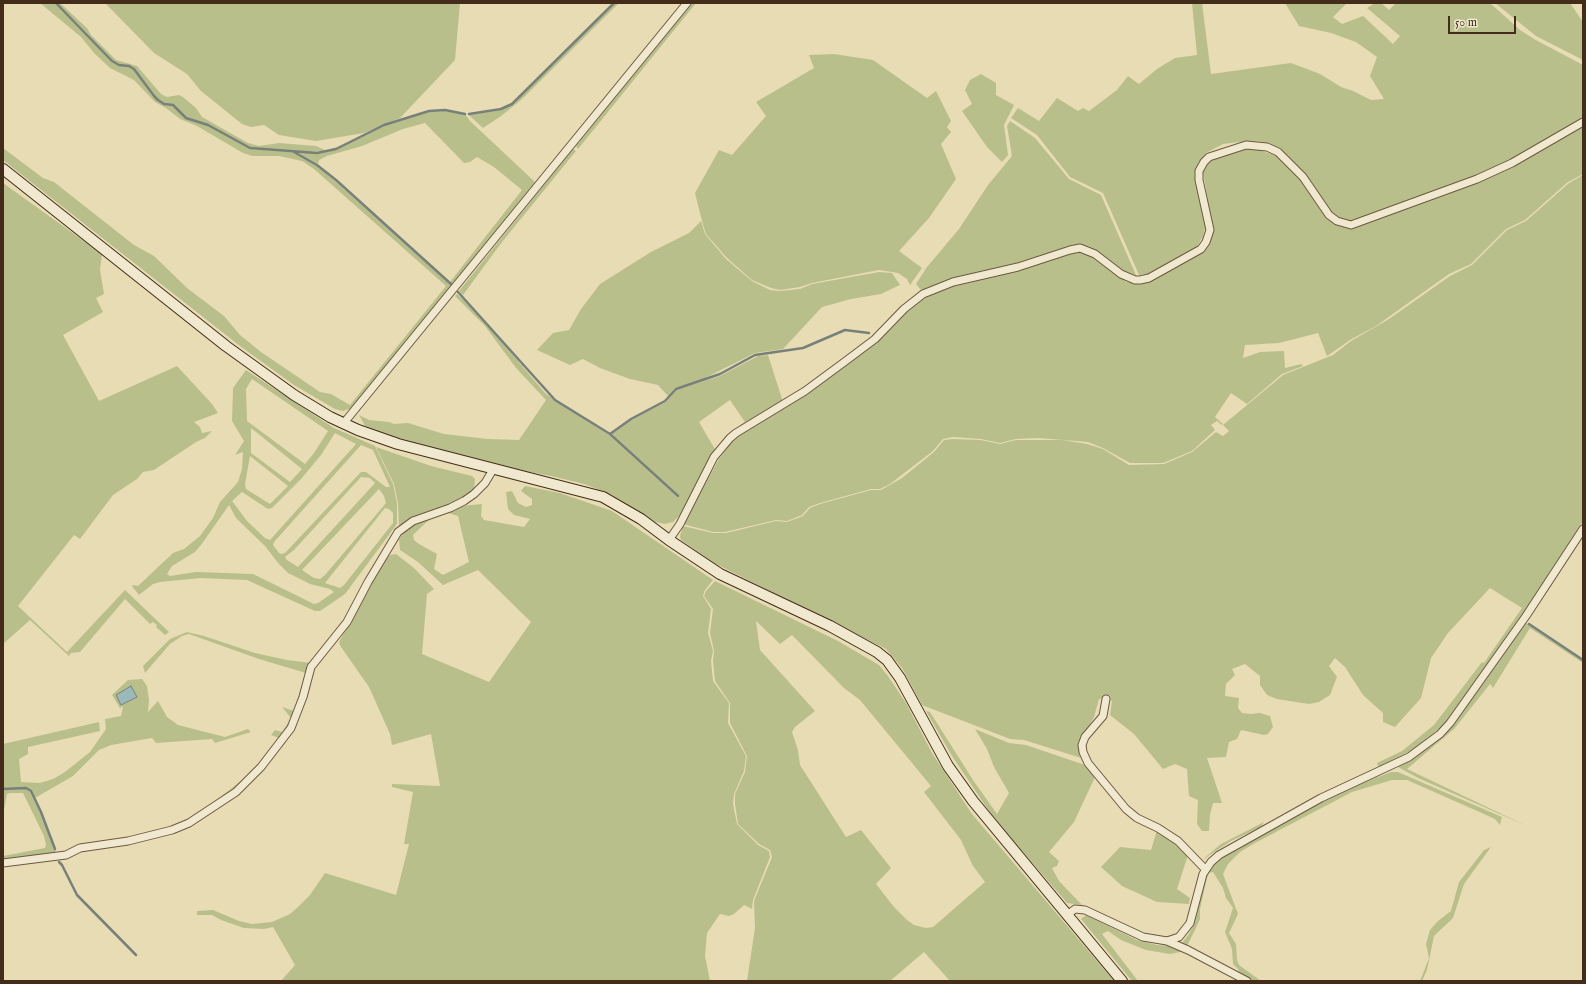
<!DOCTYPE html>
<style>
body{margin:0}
#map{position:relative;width:1586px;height:984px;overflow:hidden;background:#e8dcb5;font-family:"IM FELL English",serif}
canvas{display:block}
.frame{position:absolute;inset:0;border:4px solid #432c1a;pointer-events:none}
.scale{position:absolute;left:1448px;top:16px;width:68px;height:18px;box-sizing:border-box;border:2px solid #432c1a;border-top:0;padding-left:5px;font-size:12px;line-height:14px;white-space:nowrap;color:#432c1a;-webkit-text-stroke:3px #f0e8cf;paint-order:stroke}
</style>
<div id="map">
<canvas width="1586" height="984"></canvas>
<div class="frame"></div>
<div class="scale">50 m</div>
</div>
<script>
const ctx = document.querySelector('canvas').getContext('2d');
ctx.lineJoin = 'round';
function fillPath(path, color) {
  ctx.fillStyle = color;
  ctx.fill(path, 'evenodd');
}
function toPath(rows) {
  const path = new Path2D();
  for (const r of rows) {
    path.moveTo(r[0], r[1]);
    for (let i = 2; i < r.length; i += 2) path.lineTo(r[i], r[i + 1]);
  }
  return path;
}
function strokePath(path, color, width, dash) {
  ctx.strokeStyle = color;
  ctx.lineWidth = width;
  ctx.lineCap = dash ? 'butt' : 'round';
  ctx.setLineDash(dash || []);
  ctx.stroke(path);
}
fillPath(toPath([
 [40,3,55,3,112,62,119,65,129,66,134,70,153,97,164,105,172,106,186,118,208,126,250,149,292,152,317,165,451,285,450,282,522,190,494,167,477,157,470,162,464,163,425,123,403,129,362,146,327,156,319,160,318,164,298,153,328,152,392,122,429,112,445,111,465,114,470,121,535,182,352,408,343,411,335,409,294,385,240,346,3,160,3,148,43,178,54,182,134,245,154,256,187,288,224,316,240,335,261,352,320,392,331,394,350,405,446,286,314,169,302,161,279,156,252,156,243,153,197,126,180,119,166,108,155,102,134,80,110,68,94,53,81,37],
 [57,3,60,3,87,28,91,35,116,60,137,66,161,94,167,97,179,95,183,97,196,108,202,117,248,143,259,146,279,143,316,146,327,151,308,152,250,148,209,125,186,117,173,105,164,103,154,96,135,69,129,65,119,64,113,61],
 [105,3,460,3,455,60,400,118,364,133,316,141,279,135,264,125,251,127,242,124,201,91,187,74,154,53],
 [615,3,619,3,521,100,501,116,483,128,472,118,469,115,501,110,513,104],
 [692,3,696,3,578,149,576,146],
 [1192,3,1202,3,1211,74,1291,63,1320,74,1341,87,1353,91,1371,100,1384,99,1370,76,1377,57,1356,42,1331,33,1299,26,1285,3,1347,3,1333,17,1342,24,1363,16,1393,44,1400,36,1367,8,1375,3,1381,3,1389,10,1396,3,1490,3,1520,30,1534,39,1583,65,1583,117,1515,158,1478,176,1351,222,1338,218,1331,213,1306,176,1290,158,1277,148,1263,142,1248,141,1223,144,1206,153,1198,163,1195,176,1206,224,1203,236,1197,247,1148,274,1139,275,1103,193,1070,177,1037,135,1011,118,1018,108,1039,121,1057,98,1078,111,1083,108,1089,111,1117,90,1128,76,1139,84,1157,69,1175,58,1197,55],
 [1495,3,1570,3,1583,22,1583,60,1536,36],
 [834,54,873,60,927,98,936,91,951,121,947,127,951,132,941,144,956,179,929,218,899,251,922,268,910,285,907,279,898,273,879,270,812,283,800,287,780,290,771,288,752,280,727,258,706,234,703,225,695,193,719,150,732,155,766,116,756,102,814,68,809,55],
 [981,74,996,83,996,95,1014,105,1004,125,1008,155,1002,162,987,147,962,111,972,104,965,90,970,80],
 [1010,121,1035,138,1069,179,1101,195,1136,275,1120,269,1081,246,1070,246,1016,263,954,279,923,290,920,289,916,284,927,267,959,229,988,185,1012,156,1007,126],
 [1583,124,1583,174,1568,182,1525,220,1506,229,1471,264,1449,274,1376,326,1350,340,1327,356,1318,333,1279,343,1245,345,1243,358,1260,352,1284,351,1285,368,1301,364,1303,366,1282,374,1247,404,1231,393,1215,417,1223,424,1222,425,1217,421,1211,425,1215,430,1192,451,1163,463,1130,463,1103,448,1088,442,1038,438,1016,439,1000,443,981,439,953,437,943,439,933,451,890,484,880,489,871,489,820,503,809,507,802,515,787,521,776,520,725,532,713,532,683,524,719,459,732,442,748,429,769,417,926,297,947,288,1018,271,1077,250,1094,257,1126,282,1141,284,1152,280,1202,250,1211,219,1203,172,1210,159,1250,147,1277,156,1301,179,1326,217,1335,224,1346,227,1473,184],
 [573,149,576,151,502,242,463,295,459,291],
 [1583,175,1583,521,1525,610,1446,723,1412,750,1381,766,1378,766,1377,763,1402,751,1434,725,1482,662,1484,663,1522,608,1490,588,1448,633,1431,658,1421,698,1395,727,1383,722,1383,713,1363,695,1345,667,1335,658,1329,666,1337,677,1330,695,1319,702,1309,704,1277,699,1267,695,1260,685,1260,676,1245,664,1232,669,1235,675,1226,684,1225,696,1239,698,1238,708,1242,713,1251,714,1260,713,1270,716,1273,727,1268,734,1264,735,1241,730,1237,739,1229,742,1226,757,1207,758,1222,803,1213,803,1210,815,1209,831,1202,831,1197,824,1198,800,1189,796,1187,769,1175,764,1163,769,1134,734,1110,715,1112,701,1107,697,1099,699,1094,717,1078,746,1081,758,1024,740,1010,739,922,705,902,668,886,649,714,563,681,540,680,536,683,526,713,533,726,533,776,521,787,522,803,516,810,508,820,504,871,490,881,490,902,478,934,452,944,440,953,439,981,440,1000,444,1016,440,1062,440,1087,444,1103,449,1129,465,1164,464,1192,452,1216,432,1223,436,1229,431,1223,425,1283,375,1333,355,1351,341,1389,319,1450,276,1472,265,1507,230,1526,221,1569,183],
 [3,183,102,254,100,270,104,294,96,298,103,312,63,335,99,401,177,366,212,404,218,413,194,422,200,427,202,433,212,431,205,438,196,442,154,470,143,472,137,479,113,495,80,539,74,535,18,606,67,652,125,590,169,632,165,635,156,627,157,625,153,622,150,624,125,599,80,652,71,653,69,656,30,620,3,644],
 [701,221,705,234,726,259,752,281,770,290,780,291,800,289,812,284,879,272,892,273,900,285,881,294,851,299,822,307,783,349,755,353,697,382,675,388,668,396,658,385,630,379,600,368,583,359,570,365,537,350,553,333,569,330,581,309,600,284,651,252,689,233],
 [457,294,478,314,545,393,554,400,609,435,678,498,679,496,612,434,631,420,666,402,676,390,720,376,758,356,768,355,783,402,741,428,740,425,745,422,730,400,699,422,716,451,679,516,673,522,665,524,655,522,612,495,584,484,551,476,492,465,392,437,365,426,359,415,369,420,389,422,394,424,408,423,444,434,488,439,519,440,546,400,516,368,485,326,455,296],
 [246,370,334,428,375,446,393,484,397,503,397,524,345,594,320,611,315,611,247,580,201,578,160,582,153,584,139,595,132,586,133,585,138,586,173,553,184,549,200,536,213,518,220,502,238,482,242,469,243,452,235,455,244,441,232,421,233,388],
 [252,379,328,431,314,453,305,464,247,421,246,389],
 [251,428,302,469,290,482,251,453],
 [335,433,356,444,270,540,265,538,247,521,232,501,242,492,268,509,272,508,301,479,321,455],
 [361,445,373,450,390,487,386,487,366,472,361,472,285,553,280,554,273,545,274,542],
 [250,456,288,486,270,504,246,489,245,484],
 [361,477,370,478,375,483,298,567,287,560,285,557,294,550],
 [379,489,384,496,386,503,325,575,320,579,314,578,302,570],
 [229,505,236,518,265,546,278,563,288,573,310,584,330,589,334,592,318,603,314,604,253,574,196,572,170,576,167,574,172,566,195,552,201,545],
 [385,508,389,509,393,513,393,523,344,585,340,588,325,583],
 [376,447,431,466,472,476,475,479,474,489,467,497,399,528,398,503,394,484],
 [525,486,560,493,612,511,713,580,705,590,703,596,711,609,708,633,713,651,711,661,713,681,729,703,728,723,746,756,744,771,734,794,733,804,737,824,758,845,769,851,770,857,753,900,752,909,744,905,734,914,729,916,720,914,707,933,705,956,710,981,281,981,295,965,273,927,264,929,244,928,221,920,212,915,197,915,197,911,213,910,239,921,252,924,272,922,290,914,298,907,310,895,325,873,396,895,409,844,404,844,413,792,392,787,392,784,440,786,431,734,392,745,390,734,369,687,341,647,339,642,385,560,390,555,396,554,414,568,434,589,427,594,422,654,489,682,531,622,478,570,443,585,418,562,400,550,399,539,408,528,432,517,413,535,414,540,419,544,437,554,434,569,443,575,469,562,458,516,445,512,461,506,482,504,481,516,484,520,524,527,530,519,514,515,508,509,506,492,512,491,518,503,526,507,532,505,532,499,521,491],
 [715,581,838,641,879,665,888,676,906,703,932,753,972,814,1114,981,950,981,924,952,890,981,747,981,755,928,754,901,772,857,770,850,759,844,738,824,735,804,735,794,745,772,747,756,730,723,730,703,715,681,713,661,714,651,710,633,713,609,704,596,706,591],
 [756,621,780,644,792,635,844,688,860,700,931,786,924,792,961,840,973,866,985,882,933,927,926,928,914,925,907,920,894,907,876,884,891,868,861,830,846,837,800,765,798,750,792,732,795,727,815,711,760,650],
 [1526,623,1583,661,1583,663,1530,628,1493,688,1490,684,1454,729,1407,769,1527,826,1418,778,1398,767,1432,745,1453,725],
 [187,632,204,636,255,653,287,660,311,663,294,718,274,750,228,795,197,815,246,777,265,757,279,738,271,735,275,730,282,732,291,718,282,707,294,711,306,673,259,659,189,634,182,636,170,644,145,673,143,666,170,639],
 [142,679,147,686,149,700,148,712,158,701,167,717,178,725,225,737,248,729,251,732,215,743,212,739,156,743,152,738,111,745,99,750,73,776,35,798,31,791,26,788,3,788,3,744,99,722,100,731,28,747,28,754,19,759,21,782,40,783,53,779,65,772,90,752,106,729,105,719,121,716,123,706,120,708,112,695,128,680],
 [926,711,930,712,973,780,997,814,1009,793,994,767,987,749,975,729,1009,743,1026,745,1085,765,1095,777,1074,822,1049,852,1059,861,1057,866,1052,868,1059,881,1082,905,1067,903,1004,830,987,808,952,756],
 [1391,772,1398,772,1502,817,1500,825,1495,819,1475,810,1407,780,1392,780,1352,792,1255,843,1240,852,1228,864,1223,874,1238,914,1229,933,1236,944,1237,960,1239,965,1261,981,1254,981,1240,974,1238,969,1233,964,1232,949,1225,932,1233,908,1226,898,1223,888,1213,872,1209,873,1207,878,1200,909,1200,919,1195,930,1187,946,1182,943,1189,934,1194,924,1204,878,1215,862,1341,791],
 [3,789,26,789,30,792,40,812,57,854,3,861,3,856,45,848,46,845,44,836,23,793,10,793,7,794,3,815],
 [1264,822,1261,827,1231,841,1202,860,1221,844],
 [1157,830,1167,835,1188,855,1177,889,1190,898,1189,904,1157,902,1122,886,1101,867,1120,847,1151,850],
 [1491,847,1464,884,1453,918,1434,936,1427,970,1422,981,1420,981,1429,958,1426,944,1430,930,1438,921,1451,911,1459,882,1484,850],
 [1086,915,1137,940,1157,945,1172,946,1185,951,1170,954,1146,950,1121,940,1108,931,1102,934,1138,981,1132,981,1081,919]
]), '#b9bf8b');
const water = toPath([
 [131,686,137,697,121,705,116,695,131,686]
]);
fillPath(water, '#9cb9b9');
strokePath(water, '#788179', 1);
strokePath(toPath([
 [56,3,112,61,119,65,129,66,134,69,154,96,158,100,164,104,173,105,186,118,208,125,250,148,317,153,336,149,384,125,429,111,445,110,465,114],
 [469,114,501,109,512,104,614,3],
 [294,152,317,165,336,180,451,284],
 [458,292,555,400,610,434,678,496],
 [610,434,631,419,665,401,676,389,720,374,755,355,803,348,845,330,869,333],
 [1529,624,1583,660],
 [3,789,26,788,31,791,41,812,55,849],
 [59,862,62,865,77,895,136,955]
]), '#788179', 2.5);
const minor = toPath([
 [343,424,687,3],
 [669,540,680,524,714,457,730,438,736,433,805,391,843,363,875,339,904,309,923,294,953,282,1018,267,1070,250,1080,248,1095,254,1121,274,1135,280,1140,280,1149,278,1201,249,1206,242,1210,230,1199,180,1199,171,1204,162,1209,157,1246,145,1267,147,1278,152,1303,177,1329,215,1337,221,1351,225,1477,179,1512,163,1583,122],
 [1106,699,1103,716,1085,737,1082,745,1083,752,1088,763,1126,809,1137,818,1158,828,1178,841,1205,869],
 [3,863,66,855,80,848,128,841,172,830,189,823,236,792,261,767,291,728,303,697,311,667,347,622,368,582,398,532,413,521,450,508,464,501,474,494,485,483,494,468],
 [1067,915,1075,909,1085,910,1143,937,1167,941,1179,937,1190,923,1203,874,1211,862,1219,855,1321,798,1409,757,1440,734,1450,723,1526,616,1583,529],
 [1167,941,1188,950,1247,981]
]);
const secondary = toPath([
 [3,169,226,346,294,395,330,417,358,430,398,444,603,497,641,519,669,540,720,574,830,626,877,652,887,660,900,678,948,766,973,801,1122,981]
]);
strokePath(minor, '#6c5841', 9);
strokePath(secondary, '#432c1a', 12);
strokePath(minor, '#f0e8cf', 7);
strokePath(secondary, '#f0e8cf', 10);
</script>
